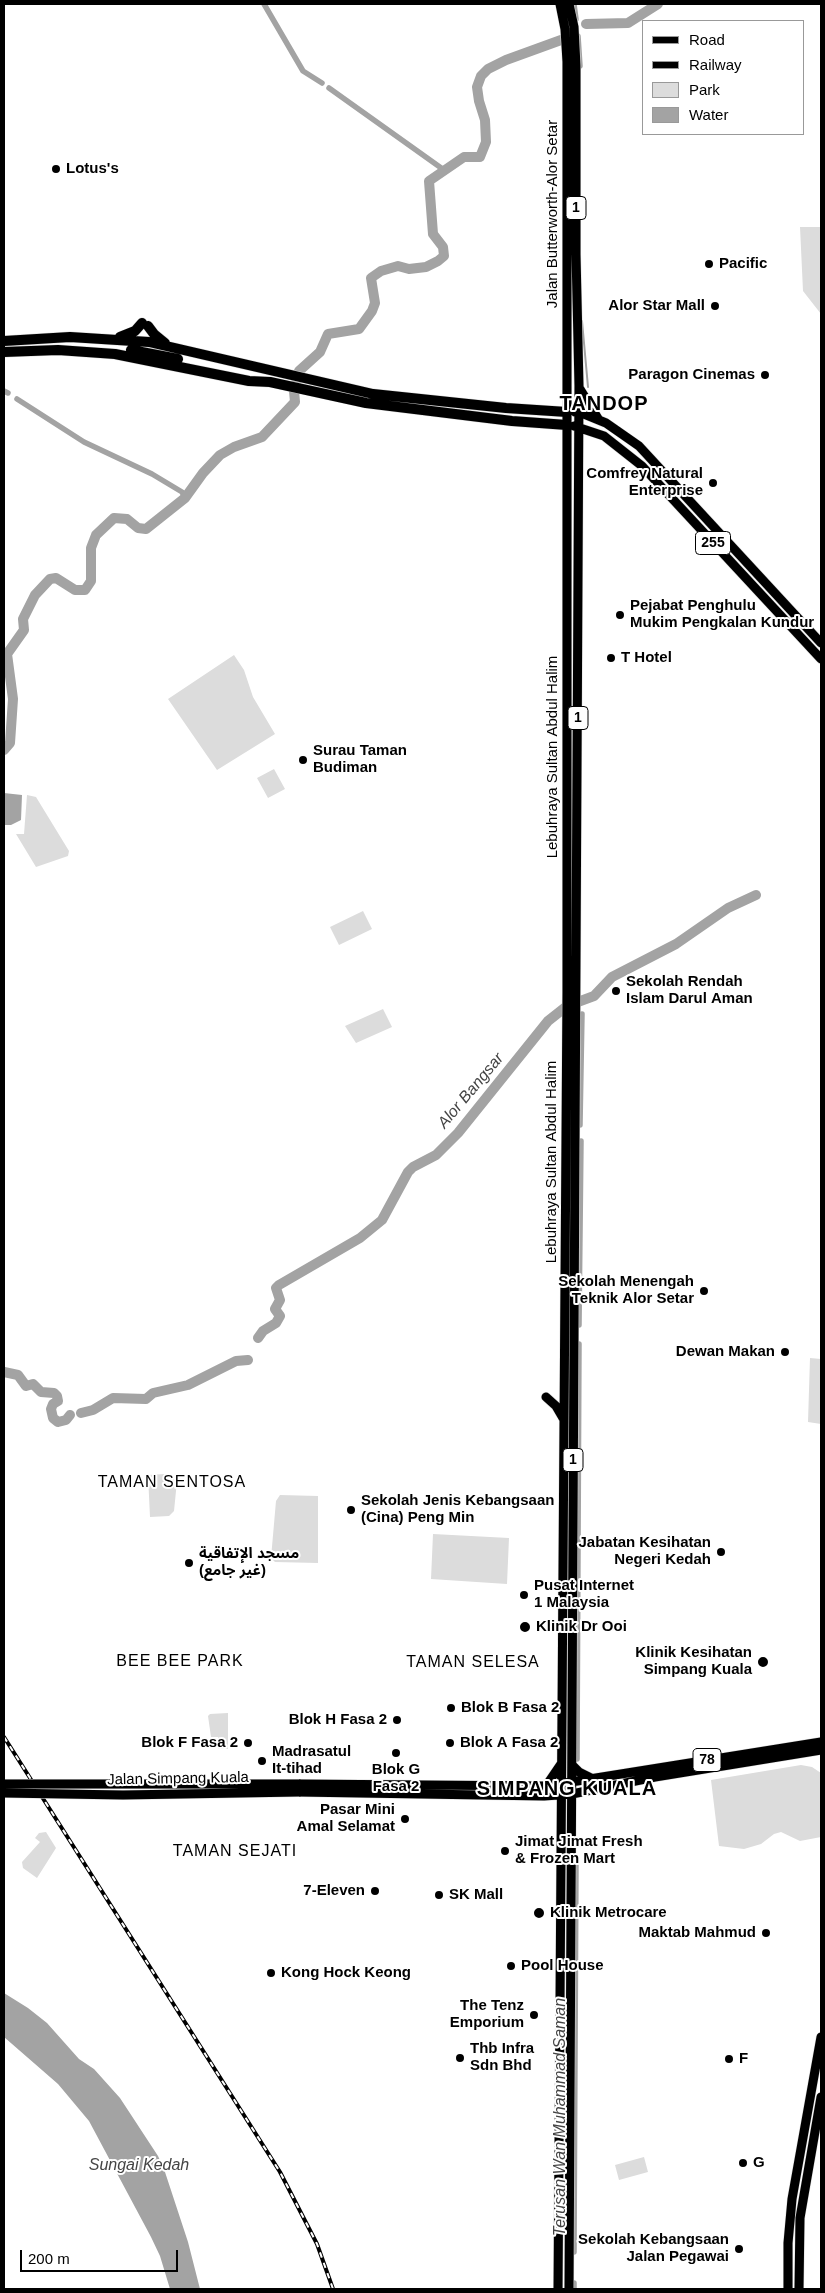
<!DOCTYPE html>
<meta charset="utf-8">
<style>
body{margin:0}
#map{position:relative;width:825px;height:2293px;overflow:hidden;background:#fff;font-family:Arial,sans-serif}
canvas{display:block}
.frame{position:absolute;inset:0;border:5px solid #000;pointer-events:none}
.legend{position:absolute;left:642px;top:20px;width:162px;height:115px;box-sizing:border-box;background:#fff;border:1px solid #999;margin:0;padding:6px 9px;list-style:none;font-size:15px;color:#000}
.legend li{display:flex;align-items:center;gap:10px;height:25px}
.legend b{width:25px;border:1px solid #999}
.scale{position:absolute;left:20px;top:2250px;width:158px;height:22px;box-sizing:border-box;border:2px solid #000;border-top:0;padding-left:6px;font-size:15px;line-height:18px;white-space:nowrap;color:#000;-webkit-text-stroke:4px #fff;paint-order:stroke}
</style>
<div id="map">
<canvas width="825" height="2293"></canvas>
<div class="frame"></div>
<ul class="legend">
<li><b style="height:6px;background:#000"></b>Road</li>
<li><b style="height:6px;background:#000"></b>Railway</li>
<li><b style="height:14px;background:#dcdcdc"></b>Park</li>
<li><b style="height:14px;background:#a3a3a3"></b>Water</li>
</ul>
<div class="scale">200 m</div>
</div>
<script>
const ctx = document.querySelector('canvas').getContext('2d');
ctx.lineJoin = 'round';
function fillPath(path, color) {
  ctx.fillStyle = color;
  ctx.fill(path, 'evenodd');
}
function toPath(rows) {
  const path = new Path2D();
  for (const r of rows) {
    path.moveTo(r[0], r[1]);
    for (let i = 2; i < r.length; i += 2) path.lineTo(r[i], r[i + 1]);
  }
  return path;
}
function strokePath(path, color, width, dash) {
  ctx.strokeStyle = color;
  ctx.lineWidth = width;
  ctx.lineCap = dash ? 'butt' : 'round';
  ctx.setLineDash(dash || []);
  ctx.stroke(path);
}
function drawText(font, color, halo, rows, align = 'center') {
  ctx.font = font + ' Arial,"Noto Sans Arabic",sans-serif';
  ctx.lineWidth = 4;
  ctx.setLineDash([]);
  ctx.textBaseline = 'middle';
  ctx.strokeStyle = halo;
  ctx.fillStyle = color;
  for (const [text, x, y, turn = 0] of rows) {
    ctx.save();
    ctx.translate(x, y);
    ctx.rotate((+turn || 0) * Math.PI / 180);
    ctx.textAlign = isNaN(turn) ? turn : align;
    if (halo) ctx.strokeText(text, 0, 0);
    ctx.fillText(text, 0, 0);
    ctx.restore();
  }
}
fillPath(toPath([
 [800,227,821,227,821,314,803,291],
 [234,655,244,670,253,697,275,734,217,770,168,699],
 [274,769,285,789,268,798,257,778],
 [27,795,36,797,69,851,68,856,36,867,16,834,24,834],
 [363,911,372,929,339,945,330,927],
 [383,1009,392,1027,356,1043,345,1026],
 [810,1358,821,1359,821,1424,808,1422],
 [165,1474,177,1481,174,1511,169,1516,150,1517,148,1475],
 [280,1495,318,1496,318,1563,275,1562,271,1558,276,1501],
 [433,1534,509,1538,507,1584,431,1579],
 [228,1713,228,1749,218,1749,218,1737,211,1737,208,1716,210,1714],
 [801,1765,812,1767,821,1773,821,1837,800,1841,781,1832,774,1834,761,1844,744,1849,719,1846,711,1780],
 [46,1832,56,1848,37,1878,23,1868,22,1862,40,1842,35,1838,39,1833],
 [644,2157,648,2172,619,2180,615,2165]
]), '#dcdcdc');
fillPath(toPath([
 [4,793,22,795,21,820,11,825,4,825],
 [4,1993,28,2008,47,2023,79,2059,94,2069,120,2098,158,2156,164,2169,188,2242,200,2289,170,2289,160,2256,151,2237,89,2121,58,2084,4,2037]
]), '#a3a3a3');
strokePath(toPath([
 [582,321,588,387]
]), '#a3a3a3', 2);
strokePath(toPath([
 [264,4,303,71,322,83],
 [574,4,576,19],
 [578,36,580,66],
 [329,88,444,170],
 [4,391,8,393],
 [17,399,84,442,152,474,182,492,185,498],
 [580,1125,582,1014],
 [579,1325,581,1141],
 [577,1759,579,1344],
 [574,2252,576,1863],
 [574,2289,574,2283]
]), '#a3a3a3', 5.5);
strokePath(toPath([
 [586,24,628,23,658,4],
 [4,750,10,743,13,699,7,654,24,630,23,619,35,595,50,579,56,578,75,590,85,590,91,581,91,548,96,535,114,518,127,519,138,528,146,529,185,498,203,473,220,455,234,447,262,437,295,402,294,391,299,371,320,352,328,334,359,329,372,311,375,303,371,278,381,271,398,266,409,269,426,267,438,261,444,256,443,247,433,234,429,181,464,157,480,157,486,142,485,120,479,101,477,87,481,76,488,69,506,60,561,40],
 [258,1338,263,1331,276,1323,280,1316,275,1309,280,1300,276,1288,279,1285,360,1238,382,1220,408,1172,413,1167,436,1155,458,1133,548,1021,567,1006,594,996,612,977,676,944,728,908,756,895],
 [4,1372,18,1375,26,1386,33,1384,41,1392,54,1393,57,1396,58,1401,53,1404,51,1409,53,1418,58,1422,66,1420,70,1415],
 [81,1413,93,1410,113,1398,146,1399,153,1393,188,1385,236,1361,248,1360]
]), '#a3a3a3', 10);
const major = toPath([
 [569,4,574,27,576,66,576,254,579,386,569,2289],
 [580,389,599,420],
 [575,412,584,414,606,423,639,446,821,643],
 [574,426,604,436,642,466,821,659],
 [546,1397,556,1406,563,1418],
 [572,1765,579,1772,593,1779],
 [299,1784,546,1786,821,1742],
 [546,1786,561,1764],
 [299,1792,544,1796,572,1794,655,1777,821,1750],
 [558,2289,567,992,567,62,565,29,560,4],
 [788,2289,788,2243,792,2199,821,2037],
 [799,2289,800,2218,821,2097]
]);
const highway = toPath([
 [148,326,154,334,165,343],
 [120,337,135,331,142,323],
 [4,341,70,337,149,342,373,394,506,408,567,412],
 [131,350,178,359],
 [4,352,58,350,115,354,249,381,270,382,366,403,512,421,567,425]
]);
strokePath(major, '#dbdbdb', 10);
strokePath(highway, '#dbdbdb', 11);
strokePath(major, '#000', 9);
strokePath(highway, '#000', 10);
const rail = toPath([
 [4,1737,280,2172,317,2244,333,2289]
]);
strokePath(rail, '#000', 4);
strokePath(rail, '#fff', 2, [5.5]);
const majorBridge = toPath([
 [4,1784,299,1784],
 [4,1793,123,1795,299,1792]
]);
strokePath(majorBridge, '#dbdbdb', 10, []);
strokePath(majorBridge, '#000', 9);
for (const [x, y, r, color] of [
 [56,169,5,"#000"],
 [709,264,5,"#000"],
 [715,306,5,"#000"],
 [765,375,5,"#000"],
 [713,483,5,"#000"],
 [620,615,5,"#000"],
 [611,658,5,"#000"],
 [303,760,5,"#000"],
 [616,991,5,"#000"],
 [704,1291,5,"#000"],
 [785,1352,5,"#000"],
 [351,1510,5,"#000"],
 [721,1552,5,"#000"],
 [189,1563,5,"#000"],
 [524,1595,5,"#000"],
 [525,1627,6,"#000"],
 [763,1662,6,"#000"],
 [451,1708,5,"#000"],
 [397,1720,5,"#000"],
 [248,1743,5,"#000"],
 [450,1743,5,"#000"],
 [396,1753,5,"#000"],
 [262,1761,5,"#000"],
 [405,1819,5,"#000"],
 [505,1851,5,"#000"],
 [375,1891,5,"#000"],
 [439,1895,5,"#000"],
 [539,1913,6,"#000"],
 [766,1933,5,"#000"],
 [511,1966,5,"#000"],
 [271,1973,5,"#000"],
 [534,2015,5,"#000"],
 [460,2058,5,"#000"],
 [729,2059,5,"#000"],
 [743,2163,5,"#000"],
 [739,2249,5,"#000"]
]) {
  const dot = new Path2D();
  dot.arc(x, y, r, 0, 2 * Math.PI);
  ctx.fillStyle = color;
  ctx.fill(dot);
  strokePath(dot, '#fff', 2);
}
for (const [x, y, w] of [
 [576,208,20],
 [713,543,35],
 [578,718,20],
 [573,1460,20],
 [707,1760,28]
]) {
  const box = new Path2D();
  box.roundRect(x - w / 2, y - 11.5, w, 23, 4);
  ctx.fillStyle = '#fff';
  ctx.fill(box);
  strokePath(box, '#000', 1);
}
drawText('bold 14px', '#000', null, [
 ["1",576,208],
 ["255",713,543],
 ["1",578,718],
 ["1",573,1460],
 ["78",707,1760]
]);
drawText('bold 15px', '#000', '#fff', [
 ["Lotus's",66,169],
 ["Pacific",719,264],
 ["Alor Star Mall",705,306,"right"],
 ["Paragon Cinemas",755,375,"right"],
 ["Comfrey Natural",703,474,"right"],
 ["Enterprise",703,491,"right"],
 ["Pejabat Penghulu",630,606],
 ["Mukim Pengkalan Kundur",630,623],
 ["T Hotel",621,658],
 ["Surau Taman",313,751],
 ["Budiman",313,768],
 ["Sekolah Rendah",626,982],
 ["Islam Darul Aman",626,999],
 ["Sekolah Menengah",694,1282,"right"],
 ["Teknik Alor Setar",694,1299,"right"],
 ["Dewan Makan",775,1352,"right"],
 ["Sekolah Jenis Kebangsaan",361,1501],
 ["(Cina) Peng Min",361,1518],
 ["Jabatan Kesihatan",711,1543,"right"],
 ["Negeri Kedah",711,1560,"right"],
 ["مسجد الإتفاقية",199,1554],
 ["(غير جامع)",199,1571],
 ["Pusat Internet",534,1586],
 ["1 Malaysia",534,1603],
 ["Klinik Dr Ooi",536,1627],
 ["Klinik Kesihatan",752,1653,"right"],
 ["Simpang Kuala",752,1670,"right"],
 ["Blok B Fasa 2",461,1708],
 ["Blok H Fasa 2",387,1720,"right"],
 ["Blok F Fasa 2",238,1743,"right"],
 ["Blok A Fasa 2",460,1743],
 ["Madrasatul",272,1752],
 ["It-tihad",272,1769],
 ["Blok G",396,1770,"center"],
 ["Fasa 2",396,1787,"center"],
 ["Pasar Mini",395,1810,"right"],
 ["Amal Selamat",395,1827,"right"],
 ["Jimat Jimat Fresh",515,1842],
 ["& Frozen Mart",515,1859],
 ["7-Eleven",365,1891,"right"],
 ["SK Mall",449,1895],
 ["Klinik Metrocare",550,1913],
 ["Maktab Mahmud",756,1933,"right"],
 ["Pool House",521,1966],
 ["Kong Hock Keong",281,1973],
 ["The Tenz",524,2006,"right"],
 ["Emporium",524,2023,"right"],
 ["Thb Infra",470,2049],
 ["Sdn Bhd",470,2066],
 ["F",739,2059],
 ["G",753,2163],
 ["Sekolah Kebangsaan",729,2240,"right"],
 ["Jalan Pegawai",729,2257,"right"]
], 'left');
drawText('15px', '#000', '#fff', [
 ["Jalan Butterworth-Alor Setar",553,214,-90],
 ["Lebuhraya Sultan Abdul Halim",553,757,-90],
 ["Lebuhraya Sultan Abdul Halim",552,1162,-90],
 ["Jalan Simpang Kuala",178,1779,-1]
]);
drawText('italic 16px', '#444', '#fff', [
 ["Alor Bangsar",471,1091,-50],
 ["Terusan Wan Muhammad Saman",561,2117,-90],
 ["Sungai Kedah",139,2166]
]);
ctx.letterSpacing = '1px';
drawText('16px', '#000', '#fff', [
 ["TAMAN SENTOSA",172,1483],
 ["BEE BEE PARK",180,1662],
 ["TAMAN SELESA",473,1663],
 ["TAMAN SEJATI",235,1852]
]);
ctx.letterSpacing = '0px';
ctx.letterSpacing = '1px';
drawText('bold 20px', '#000', '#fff', [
 ["TANDOP",604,404],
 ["SIMPANG KUALA",567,1789]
]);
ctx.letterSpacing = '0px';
</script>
